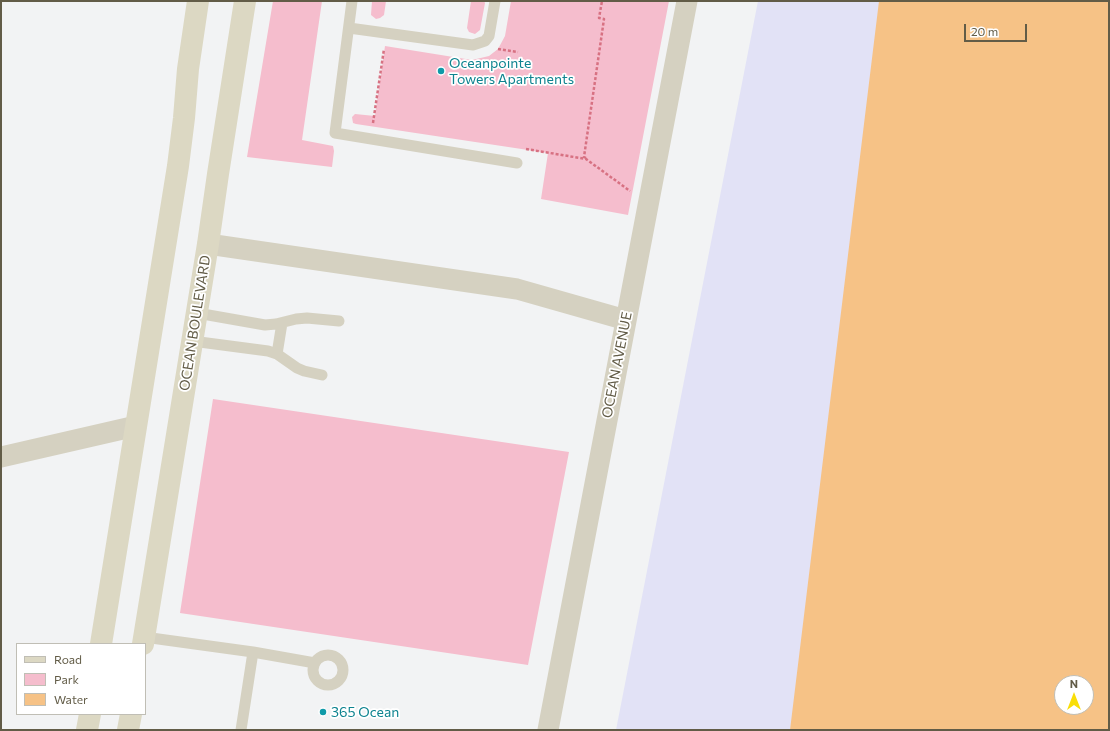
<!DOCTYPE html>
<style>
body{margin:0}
#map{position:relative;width:1110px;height:731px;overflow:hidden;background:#f2f3f4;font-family:Commissioner,sans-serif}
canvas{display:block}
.frame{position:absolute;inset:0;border:2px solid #625c47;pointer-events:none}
.legend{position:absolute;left:16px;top:643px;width:130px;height:72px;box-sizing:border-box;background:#fff;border:1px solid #c0beb5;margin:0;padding:5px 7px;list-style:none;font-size:12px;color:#625c47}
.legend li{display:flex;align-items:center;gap:8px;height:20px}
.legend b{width:20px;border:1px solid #c0beb5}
.north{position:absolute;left:1054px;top:675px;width:40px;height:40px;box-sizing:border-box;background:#fff;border:1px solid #c0beb5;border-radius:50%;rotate:0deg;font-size:11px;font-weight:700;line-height:16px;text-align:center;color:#625c47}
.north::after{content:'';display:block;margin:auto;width:14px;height:18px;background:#f9de07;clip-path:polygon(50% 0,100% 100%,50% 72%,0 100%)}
.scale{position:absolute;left:964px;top:24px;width:63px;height:18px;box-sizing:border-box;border:2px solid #625c47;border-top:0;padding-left:5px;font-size:12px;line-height:14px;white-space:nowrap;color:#625c47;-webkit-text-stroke:3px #fff;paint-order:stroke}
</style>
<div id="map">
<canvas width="1110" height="731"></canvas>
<div class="frame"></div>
<ul class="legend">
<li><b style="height:5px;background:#dcd8c3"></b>Road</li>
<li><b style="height:11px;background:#f5bdcd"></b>Park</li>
<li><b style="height:11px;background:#f6c286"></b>Water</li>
</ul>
<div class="north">N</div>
<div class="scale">20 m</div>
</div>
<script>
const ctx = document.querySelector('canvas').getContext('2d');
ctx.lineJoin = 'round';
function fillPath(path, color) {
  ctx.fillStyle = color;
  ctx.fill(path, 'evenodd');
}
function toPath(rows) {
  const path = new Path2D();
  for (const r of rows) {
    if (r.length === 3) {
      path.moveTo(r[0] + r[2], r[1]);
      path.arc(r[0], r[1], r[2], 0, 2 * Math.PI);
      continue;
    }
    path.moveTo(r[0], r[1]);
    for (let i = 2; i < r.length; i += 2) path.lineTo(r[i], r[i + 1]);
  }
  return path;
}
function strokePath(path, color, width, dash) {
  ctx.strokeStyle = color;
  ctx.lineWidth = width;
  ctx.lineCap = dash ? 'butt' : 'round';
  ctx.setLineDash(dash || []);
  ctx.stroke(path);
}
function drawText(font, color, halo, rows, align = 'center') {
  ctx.font = font + ' Commissioner,sans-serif';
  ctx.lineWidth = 3.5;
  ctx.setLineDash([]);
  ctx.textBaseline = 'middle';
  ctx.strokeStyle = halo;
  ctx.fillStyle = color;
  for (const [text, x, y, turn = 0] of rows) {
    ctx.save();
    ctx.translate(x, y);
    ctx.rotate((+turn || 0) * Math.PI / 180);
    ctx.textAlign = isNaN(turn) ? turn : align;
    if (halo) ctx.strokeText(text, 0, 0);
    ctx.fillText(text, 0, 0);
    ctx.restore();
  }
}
fillPath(toPath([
 [273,1,322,1,302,140,333,146,334,151,332,167,247,157],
 [372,1,386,1,384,15,380,18,376,19,371,15],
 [471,1,484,1,485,3,480,30,475,34,469,32,467,28],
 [511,1,669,1,628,215,541,199,548,153,356,124,353,123,352,117,355,114,375,116,385,46,472,60,489,56,498,49,505,36],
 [213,399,569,452,528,665,180,613]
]), '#f5bdcd');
fillPath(toPath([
 [758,1,1109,1,1062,683,1062,707,1070,730,616,730]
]), '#e2e2f6');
fillPath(toPath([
 [879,1,1109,1,1109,730,790,730],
 [1062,683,1086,683,1086,707,1062,707]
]), '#f6c286');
strokePath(toPath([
 [498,49,518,52],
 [373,123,384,49],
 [526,149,586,159,630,191],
 [586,158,584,157,604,19,599,18,602,1]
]), '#d77182', 2.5, [3, 2]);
strokePath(toPath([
 [352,1,335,133,517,163],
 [349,28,473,45,485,41,489,36,495,1],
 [197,313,265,325,276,324,296,319,307,318,339,321],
 [192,341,268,351,277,354,297,368,304,371,322,375],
 [277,354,282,323],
 [144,637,253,652,315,663],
 [328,670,15],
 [241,730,253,652]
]), '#d5d1c1', 11);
strokePath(toPath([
 [208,244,517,289,626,320],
 [1,457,136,426],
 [548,730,687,1]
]), '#d5d1c1', 21);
strokePath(toPath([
 [101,644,178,166,184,118,188,69,198,1],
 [143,644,208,244,218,174,245,1],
 [87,730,90,714],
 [128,730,131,714]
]), '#dcd8c3', 22);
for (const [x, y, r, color] of [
 [441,71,4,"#0f9aa8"],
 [323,712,4,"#0f9aa8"]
]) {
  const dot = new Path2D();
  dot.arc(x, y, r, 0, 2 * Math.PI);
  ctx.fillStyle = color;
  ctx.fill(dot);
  strokePath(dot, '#fff', 1.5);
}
drawText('14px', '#0d838f', '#fff', [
 ["Oceanpointe",449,63],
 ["Towers Apartments",449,79],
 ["365 Ocean",331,712]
], 'left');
drawText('14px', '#625c47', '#fff', [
 ["OCEAN BOULEVARD",195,323,-81],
 ["OCEAN AVENUE",617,365,-79]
]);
</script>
